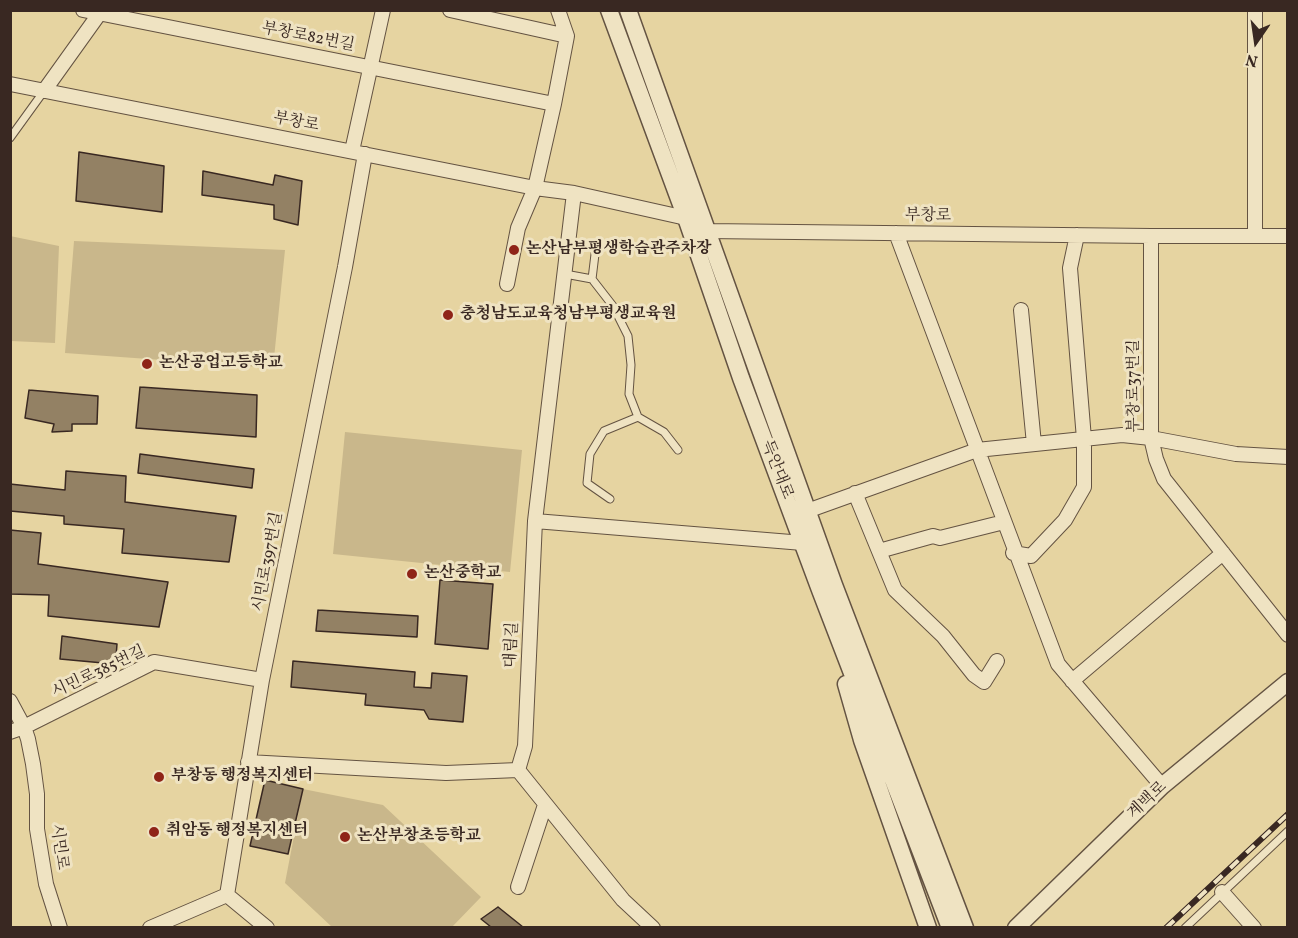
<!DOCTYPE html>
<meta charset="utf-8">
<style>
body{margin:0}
#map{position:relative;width:1298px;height:938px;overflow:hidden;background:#e6d4a1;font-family:Vollkorn,serif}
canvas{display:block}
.frame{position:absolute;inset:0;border:12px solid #392822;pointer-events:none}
.north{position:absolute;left:1226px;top:12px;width:60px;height:60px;-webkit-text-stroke:4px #efe3c2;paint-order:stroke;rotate:193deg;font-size:16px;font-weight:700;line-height:24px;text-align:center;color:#392822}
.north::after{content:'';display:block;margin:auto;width:21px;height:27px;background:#392822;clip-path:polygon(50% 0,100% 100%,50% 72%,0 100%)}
</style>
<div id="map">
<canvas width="1298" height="938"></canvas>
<div class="frame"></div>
<div class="north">N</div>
</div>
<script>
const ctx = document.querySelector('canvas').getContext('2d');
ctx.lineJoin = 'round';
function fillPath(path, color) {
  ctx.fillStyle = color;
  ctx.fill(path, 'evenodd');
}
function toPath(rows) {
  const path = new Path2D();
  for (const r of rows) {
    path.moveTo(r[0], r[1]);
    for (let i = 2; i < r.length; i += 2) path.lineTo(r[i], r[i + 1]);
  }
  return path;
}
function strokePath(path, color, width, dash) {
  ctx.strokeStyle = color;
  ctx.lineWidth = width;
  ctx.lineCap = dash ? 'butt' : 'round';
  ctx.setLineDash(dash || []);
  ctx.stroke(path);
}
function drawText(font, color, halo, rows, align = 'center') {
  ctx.font = font + ' Vollkorn,"Noto Serif KR",serif';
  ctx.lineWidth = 6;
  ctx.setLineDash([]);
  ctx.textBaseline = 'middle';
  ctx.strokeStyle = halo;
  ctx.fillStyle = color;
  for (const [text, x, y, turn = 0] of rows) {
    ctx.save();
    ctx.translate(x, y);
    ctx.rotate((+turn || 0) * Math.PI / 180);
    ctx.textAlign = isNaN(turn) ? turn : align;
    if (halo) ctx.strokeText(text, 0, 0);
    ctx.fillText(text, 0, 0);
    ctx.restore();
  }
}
fillPath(toPath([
 [10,236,59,246,55,343,11,341],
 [74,241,285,250,273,368,65,353],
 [345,432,522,450,510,572,333,554],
 [303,789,383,805,481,897,452,927,332,927,285,883]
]), '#c9b78b');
const building = toPath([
 [79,152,164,166,162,212,76,201,79,152],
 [203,171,273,185,275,175,302,181,298,225,274,219,274,205,202,195,203,171],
 [140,387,257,395,256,437,136,428,140,387],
 [29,390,98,396,97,424,72,424,72,431,52,432,54,424,25,418,29,390],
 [140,454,254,469,252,488,138,473,140,454],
 [66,471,126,476,125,502,236,516,229,562,122,553,124,529,64,524,64,516,10,511,10,484,65,490,66,471],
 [10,530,41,533,38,564,168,582,159,627,48,616,49,595,10,594,10,530],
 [440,580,493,584,488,649,435,644,440,580],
 [318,610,418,616,417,637,316,631,318,610],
 [62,636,117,644,116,657,114,664,60,659,62,636],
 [293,661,415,672,414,687,431,688,432,673,467,676,463,722,429,719,424,710,365,705,366,694,291,687,293,661],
 [265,780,303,789,288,854,250,846,265,780],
 [498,907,523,927,491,927,481,919,498,907]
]);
fillPath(building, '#938164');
strokePath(building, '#392822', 1.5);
const service = toPath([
 [10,138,44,91],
 [565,274,592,279,613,306,628,336,631,365,629,394,638,417,604,431,590,454,587,483,610,499],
 [592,279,596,246],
 [638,417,664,432,678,450],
 [1185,928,1288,831]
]);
const minor = toPath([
 [83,10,554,104],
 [450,10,567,36],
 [1255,10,1255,236],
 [10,84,535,188,574,193,686,218,706,231,1151,236,1288,236],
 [44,91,102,10],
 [352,151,383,10],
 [896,233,1058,664,1162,786],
 [1151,236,1151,438,1156,459,1164,479,1288,635],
 [507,284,518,228,535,188,554,104,567,36,558,10],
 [1021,310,1034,444],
 [855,493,895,590,943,636,974,675,984,682,997,661],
 [807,511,977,450,1122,435,1151,438,1236,454,1288,457],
 [535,521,803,543],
 [879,551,933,536,940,538,1004,522],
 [1013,553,1031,556,1065,520,1084,487,1084,439,1070,268,1077,235],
 [1072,681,1223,553],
 [10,701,24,727,28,739,33,764,37,794,37,829,46,884,60,928],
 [10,732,24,727,154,662,262,680],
 [248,762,446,773,518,770,525,746,535,521,574,193],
 [518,770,623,900,653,928],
 [518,887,545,805],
 [1222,892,1254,928],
 [227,895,262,680,345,267,365,154],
 [227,895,267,928],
 [150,928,227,895]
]);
const tertiary = toPath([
 [609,10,686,218,741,378,820,590,950,928],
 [628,10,834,585,965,928],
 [846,684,862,740,928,928],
 [1016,928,1162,786,1288,682]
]);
strokePath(service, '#645342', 9);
strokePath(minor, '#645342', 16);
strokePath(tertiary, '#645342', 19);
strokePath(service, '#efe3c2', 7);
strokePath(minor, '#efe3c2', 14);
strokePath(tertiary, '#efe3c2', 16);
const rail = toPath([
 [1166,928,1288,814]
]);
strokePath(rail, '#392822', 6);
strokePath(rail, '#efe3c2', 4, [11]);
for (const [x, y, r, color] of [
 [514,250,6,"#8f2418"],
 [448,315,6,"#8f2418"],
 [147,364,6,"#8f2418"],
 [412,574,6,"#8f2418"],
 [159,777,6,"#8f2418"],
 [154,832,6,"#8f2418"],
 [345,837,6,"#8f2418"]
]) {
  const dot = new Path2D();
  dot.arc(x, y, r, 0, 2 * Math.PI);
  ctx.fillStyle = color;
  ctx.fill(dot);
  strokePath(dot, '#efe3c2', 2);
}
drawText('16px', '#392822', '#efe3c2', [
 ["부창로82번길",308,38,11],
 ["부창로",296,123,11],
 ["부창로",928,217,1],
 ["부창로37번길",1135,386,-90],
 ["득안대로",776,470,69],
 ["시민로397번길",269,562,-79],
 ["대림길",513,645,-87],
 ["시민로385번길",99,673,-25],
 ["계백로",1148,801,-43],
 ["시민로",58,847,82]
]);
drawText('bold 16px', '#392822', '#efe3c2', [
 ["논산남부평생학습관주차장",526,250],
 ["충청남도교육청남부평생교육원",460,315],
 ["논산공업고등학교",159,364],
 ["논산중학교",424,574],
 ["부창동 행정복지센터",171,777],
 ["취암동 행정복지센터",166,832],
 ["논산부창초등학교",357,837]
], 'left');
</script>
